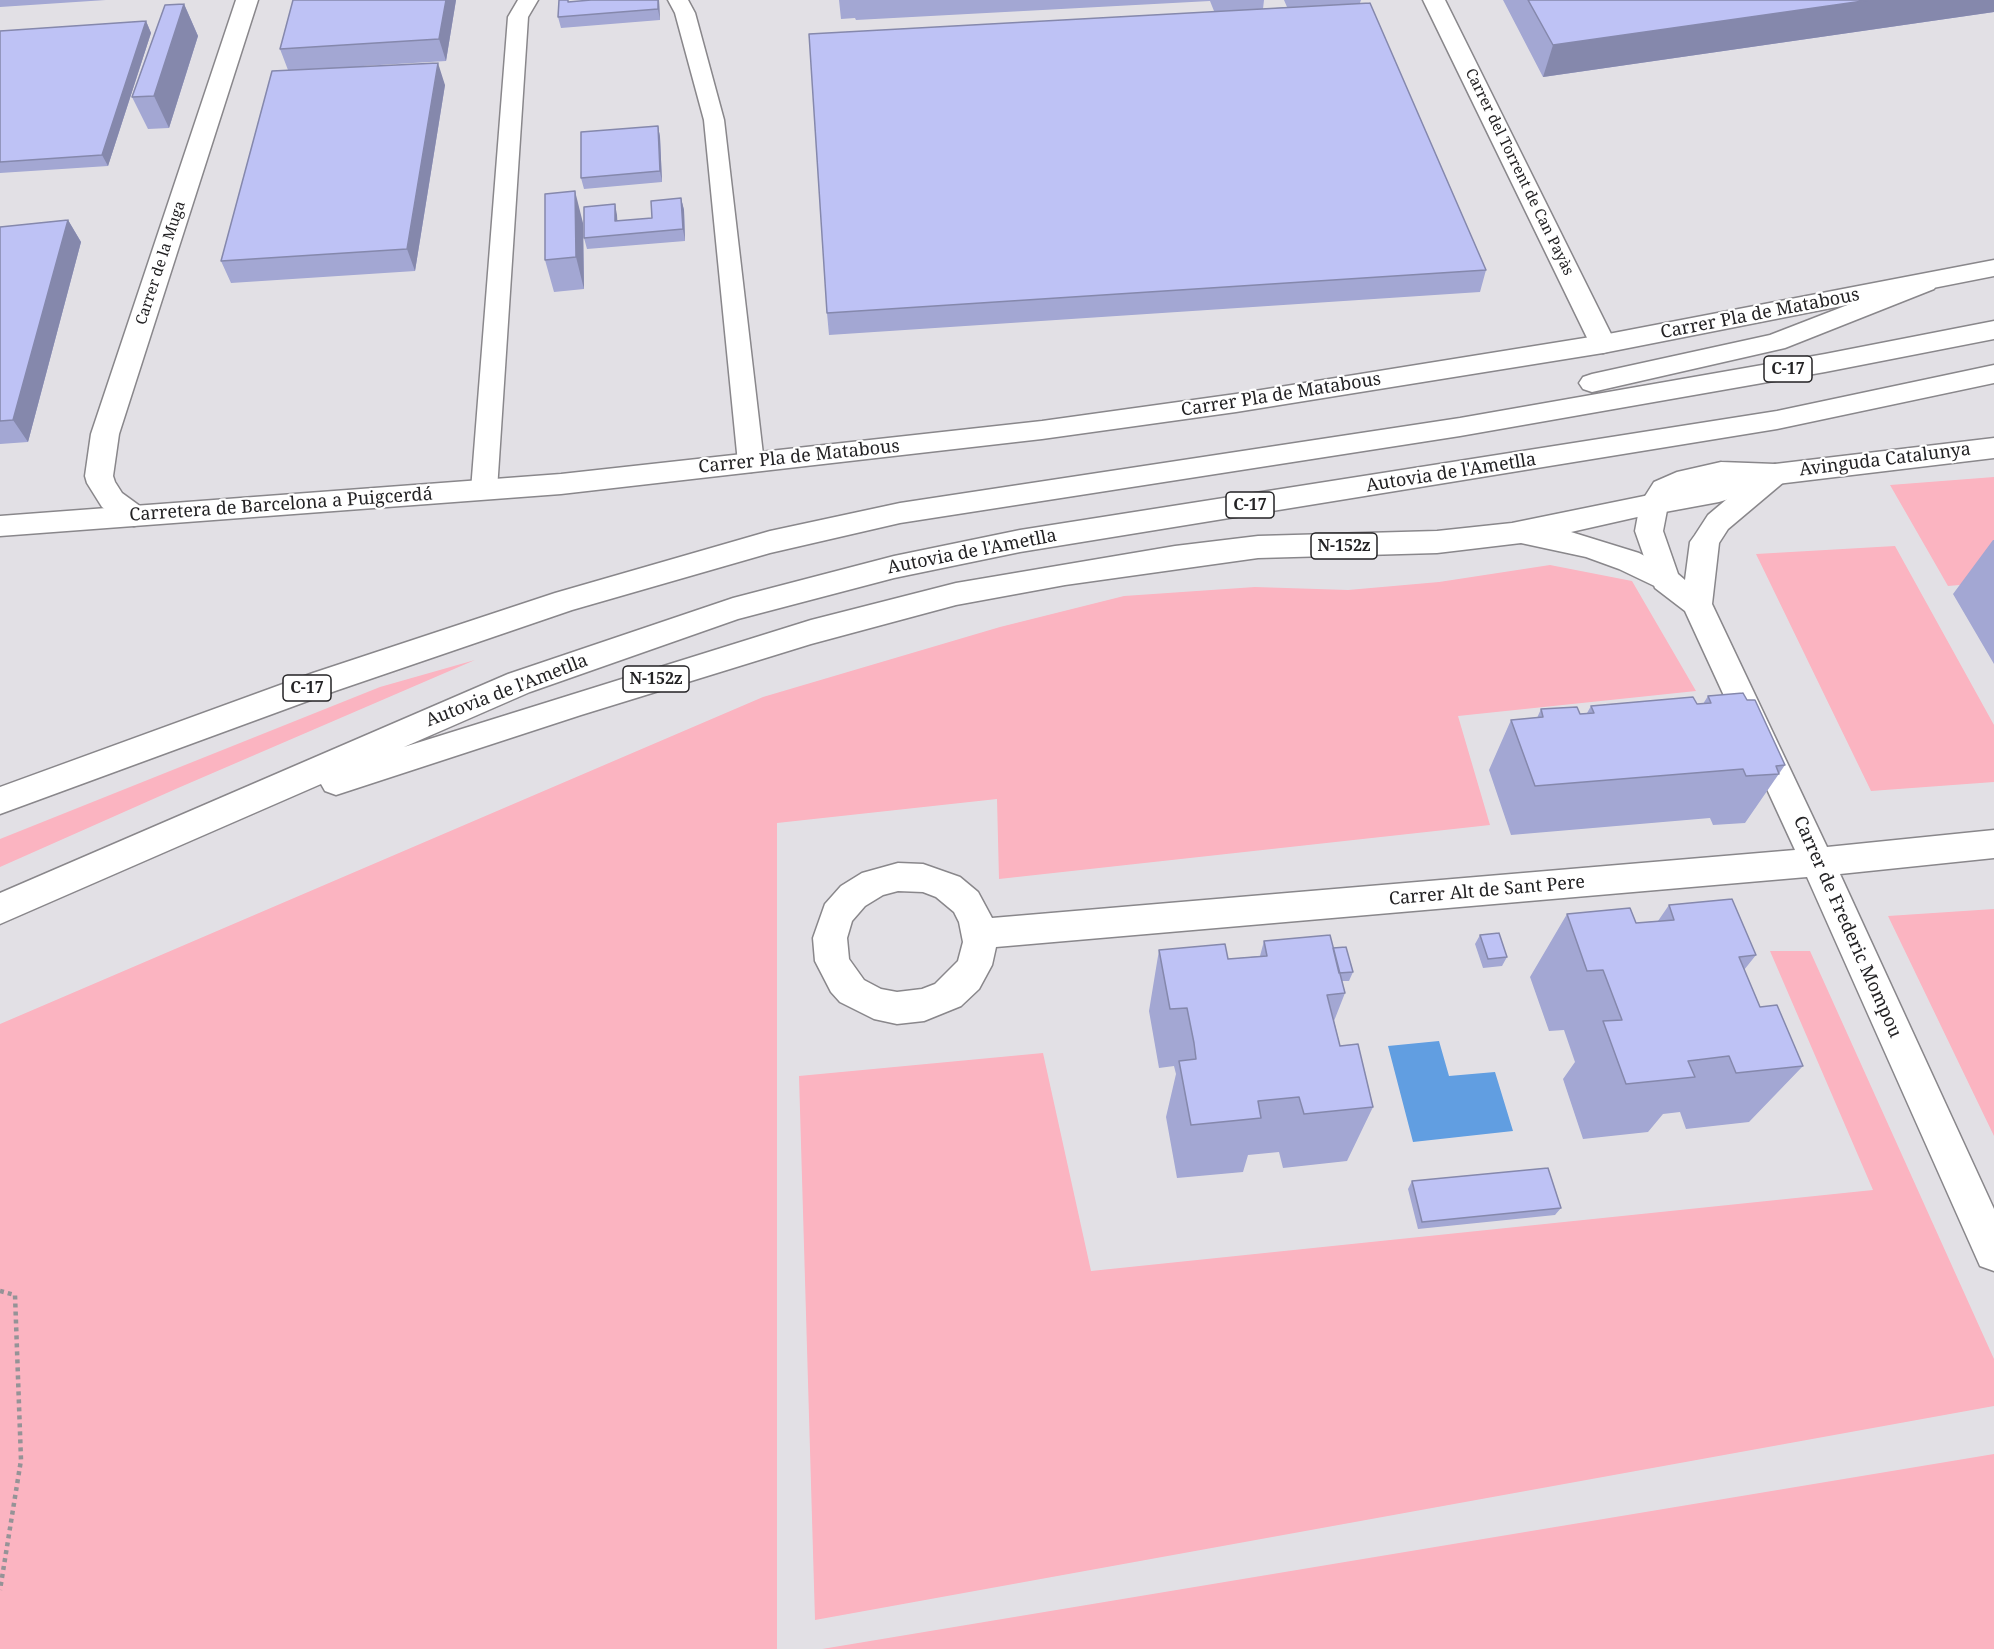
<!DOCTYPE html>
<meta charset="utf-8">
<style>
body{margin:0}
canvas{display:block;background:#e2e0e5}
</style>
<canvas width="1994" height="1649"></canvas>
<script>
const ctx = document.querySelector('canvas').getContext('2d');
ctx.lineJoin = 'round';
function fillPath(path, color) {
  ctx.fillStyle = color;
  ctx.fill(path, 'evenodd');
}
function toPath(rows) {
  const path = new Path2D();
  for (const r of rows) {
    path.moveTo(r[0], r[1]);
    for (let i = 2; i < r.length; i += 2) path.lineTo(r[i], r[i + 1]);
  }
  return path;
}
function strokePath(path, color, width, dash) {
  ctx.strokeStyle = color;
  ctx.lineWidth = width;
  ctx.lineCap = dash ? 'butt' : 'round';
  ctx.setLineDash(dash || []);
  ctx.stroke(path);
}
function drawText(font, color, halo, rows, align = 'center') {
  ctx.font = font + ' "Noto Serif",serif';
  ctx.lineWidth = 4.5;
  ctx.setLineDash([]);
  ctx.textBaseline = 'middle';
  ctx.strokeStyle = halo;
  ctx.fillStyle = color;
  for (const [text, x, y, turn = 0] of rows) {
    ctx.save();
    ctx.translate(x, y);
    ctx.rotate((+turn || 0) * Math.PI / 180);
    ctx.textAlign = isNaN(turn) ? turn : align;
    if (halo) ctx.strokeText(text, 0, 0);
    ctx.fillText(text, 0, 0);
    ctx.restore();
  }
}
fillPath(toPath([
 [1994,477,1994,582,1948,586,1890,485],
 [1895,546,1994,725,1994,782,1871,791,1756,554],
 [1550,565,1632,581,1696,691,1458,716,1490,825,999,879,997,799,777,823,777,1649,0,1649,0,1024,763,697,1000,627,1124,596,1255,587,1348,590,1439,582],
 [475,660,178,788,0,867,0,839,380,687],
 [1994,909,1994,1136,1888,916],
 [1770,951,1810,951,1994,1359,1994,1406,815,1620,799,1076,1043,1053,1091,1271,1873,1190],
 [1994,1454,1994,1649,822,1649]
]), '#fbb4c1');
fillPath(toPath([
 [1439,1041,1449,1076,1495,1072,1513,1131,1413,1142,1388,1046]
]), '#619ee1');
const service = toPath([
 [518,0,538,0,528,17,497,490,493,496,484,499,475,496,471,490,508,17,518,0],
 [668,0,688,0,695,13,724,120,764,463,760,469,751,472,742,469,738,463,704,120,675,13,668,0]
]);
const minor = toPath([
 [236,0,258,0,119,434,113,476,115,482,122,493,144,509,148,516,144,523,134,526,124,523,102,507,87,483,85,476,91,434,236,0],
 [1423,0,1445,0,1616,344,1612,350,1603,353,1594,350,1590,344,1423,0],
 [1721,462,1775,464,1785,467,1789,474,1785,481,1728,529,1719,543,1712,604,1827,847,1994,830,1994,858,1840,874,1994,1209,1994,1271,1980,1266,1807,877,996,947,992,965,979,989,961,1006,924,1021,897,1024,874,1019,840,1002,831,992,815,961,813,938,825,904,841,886,862,873,898,863,923,864,960,877,978,892,992,918,1795,850,1685,611,1655,588,1635,531,1640,504,1654,482,1677,472,1721,462],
 [1721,482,1746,483,1708,515,1695,535,1690,542,1685,580,1678,574,1663,531,1668,505,1674,496,1693,488,1721,482],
 [898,891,923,892,936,897,954,912,959,922,963,942,958,961,935,984,922,989,897,992,881,989,864,980,849,959,847,938,852,921,865,906,883,895,898,891]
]);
const secondary = toPath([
 [1994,260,1994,276,1603,353,1236,412,1042,439,561,494,0,536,0,516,561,474,1042,421,1236,394,1603,335,1994,260],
 [1994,438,1994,458,1777,484,1719,502,1654,514,1644,511,1640,504,1644,497,1654,494,1717,482,1775,464,1994,438]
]);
const motorway = toPath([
 [1925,275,1934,277,1938,283,1934,289,1785,348,1592,392,1583,389,1579,383,1583,377,1592,374,1770,335,1925,275],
 [1994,321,1994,339,1825,372,1460,436,900,523,770,553,572,610,335,691,0,814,0,787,313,673,555,593,770,531,900,503,1460,418,1825,354,1994,321],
 [1994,365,1994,383,1777,429,1020,552,894,578,738,619,530,692,404,747,811,620,956,583,1175,546,1258,536,1437,531,1512,523,1654,494,1664,497,1668,504,1664,511,1571,532,1639,553,1675,572,1680,580,1675,588,1665,591,1619,569,1586,557,1521,543,1437,553,1258,558,1065,585,956,605,811,644,581,715,336,795,325,791,321,784,0,924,0,893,508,674,733,598,894,556,1020,530,1777,411,1994,365]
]);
strokePath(service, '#89878b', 3);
strokePath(minor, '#89878b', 3);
strokePath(secondary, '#89878b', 3);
strokePath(motorway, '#89878b', 3);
strokePath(toPath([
 [0,1291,15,1295,21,1460,0,1590]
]), '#959397', 4.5, [4, 4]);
fillPath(service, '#fff');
fillPath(minor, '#fff');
fillPath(secondary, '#fff');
fillPath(motorway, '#fff');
fillPath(toPath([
 [0,0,106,0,0,7],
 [456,0,446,61,363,66,445,85,415,271,231,283,221,261,288,70,280,49],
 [591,0,659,0,660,20,561,28,558,17,569,2],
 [839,0,1264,0,1263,9,1287,7,1284,0,1361,0,1360,3,1486,270,1480,292,829,335,827,313,1214,11,1210,1,856,20,855,18,841,19],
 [1503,0,1994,0,1994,12,1543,77],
 [184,4,198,36,169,128,148,129,132,97],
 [146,21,151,33,108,166,0,173,0,31],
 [658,126,660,137,662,182,584,189,581,178],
 [681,198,684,210,685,241,587,249,584,238,615,204,617,221,652,218],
 [68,220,81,242,28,442,0,444,0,227],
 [583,223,584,289,554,292,545,260],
 [1993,540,1994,540,1994,664,1953,594],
 [1708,696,1747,700,1785,765,1745,823,1713,825,1710,818,1511,835,1489,770,1511,720,1537,718,1541,709,1580,714,1587,713,1591,706,1703,704],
 [1669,905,1756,955,1744,970,1760,1007,1803,1066,1749,1122,1686,1129,1680,1112,1663,1114,1648,1132,1583,1139,1563,1079,1575,1062,1564,1030,1549,1031,1530,977,1567,914,1636,923,1658,921],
 [1480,935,1507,957,1502,966,1483,968,1475,944],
 [1264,941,1333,948,1353,972,1349,981,1342,981,1345,993,1334,1021,1340,1046,1373,1107,1347,1161,1283,1168,1279,1152,1248,1155,1243,1172,1177,1178,1166,1117,1176,1074,1174,1066,1159,1068,1149,1011,1159,950,1228,959,1260,956],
 [1412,1181,1561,1208,1555,1215,1418,1229,1408,1189]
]), '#a3a7d3');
fillPath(toPath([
 [446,0,456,0,446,61,439,39],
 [658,0,659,0,660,20,658,9],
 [1870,0,1994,0,1994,12,1543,77,1553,45],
 [184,4,198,36,169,128,154,96],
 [146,21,151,33,108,166,102,155],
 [438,63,445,85,415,271,407,249],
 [658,126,660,137,662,182,660,171],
 [575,191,583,223,584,289,576,257],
 [681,198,684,210,685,241,683,229],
 [615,204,617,215,618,232,615,221],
 [68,220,81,242,28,442,13,420]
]), '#8588ac');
const building = toPath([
 [293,0,446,0,439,39,280,49,293,0],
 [559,0,568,0,568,2,591,0,658,0,658,9,558,17,559,0],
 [1528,0,1870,0,1553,45,1528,0],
 [1370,3,1486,270,827,313,809,34,1370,3],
 [184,4,154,96,132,97,165,5,184,4],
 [146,21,102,155,0,162,0,31,146,21],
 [438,63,407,249,221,261,272,71,438,63],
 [658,126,660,171,581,178,581,132,658,126],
 [575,191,576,257,545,260,545,194,575,191],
 [681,198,683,229,584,238,584,207,615,204,615,221,652,218,651,201,681,198],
 [68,220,13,420,0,421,0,227,68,220],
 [1743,693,1747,700,1755,700,1785,765,1776,766,1779,774,1746,776,1743,769,1535,786,1511,720,1543,717,1541,709,1577,707,1580,714,1594,713,1591,706,1693,697,1697,704,1711,703,1708,696,1743,693],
 [1732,899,1756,955,1739,957,1760,1007,1777,1005,1803,1066,1736,1073,1729,1056,1688,1061,1695,1077,1626,1084,1603,1021,1622,1020,1603,970,1587,971,1567,914,1630,908,1636,923,1674,920,1669,905,1732,899],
 [1499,933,1507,957,1488,959,1480,935,1499,933],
 [1330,935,1345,993,1327,995,1340,1046,1358,1044,1373,1107,1304,1114,1299,1097,1258,1101,1261,1118,1191,1125,1179,1061,1196,1059,1194,1043,1187,1008,1170,1009,1159,950,1225,944,1228,959,1267,956,1264,941,1330,935],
 [1346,947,1353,972,1339,973,1333,948,1346,947],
 [1548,1168,1561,1208,1422,1222,1412,1181,1548,1168]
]);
fillPath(building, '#bec2f5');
strokePath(building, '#8588ac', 1.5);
drawText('15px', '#232224', '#fff', [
 ["Carrer del Torrent de Can Payàs",1519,172,64],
 ["Carrer de la Muga",161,263,-72]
]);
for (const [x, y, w] of [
 [1788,369,48],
 [1250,505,48],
 [1344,546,66],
 [656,679,66],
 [307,688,48]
]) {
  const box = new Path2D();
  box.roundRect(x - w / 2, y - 13, w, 26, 4.5);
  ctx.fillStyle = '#fff';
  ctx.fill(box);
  strokePath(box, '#232224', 1.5);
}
drawText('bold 16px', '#232224', null, [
 ["C-17",1788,369],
 ["C-17",1250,505],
 ["N-152z",1344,546],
 ["N-152z",656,679],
 ["C-17",307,688]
]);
drawText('18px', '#232224', '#fff', [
 ["Carrer Pla de Matabous",1760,314,-11],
 ["Carrer Pla de Matabous",1281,395,-9],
 ["Carrer Pla de Matabous",799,457,-6],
 ["Avinguda Catalunya",1885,460,-7],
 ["Autovia de l'Ametlla",1451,473,-9],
 ["Carretera de Barcelona a Puigcerdá",281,505,-4],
 ["Autovia de l'Ametlla",972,552,-11],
 ["Autovia de l'Ametlla",507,691,-21],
 ["Carrer Alt de Sant Pere",1487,891,-5],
 ["Carrer de Frederic Mompou",1847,927,66]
]);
</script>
